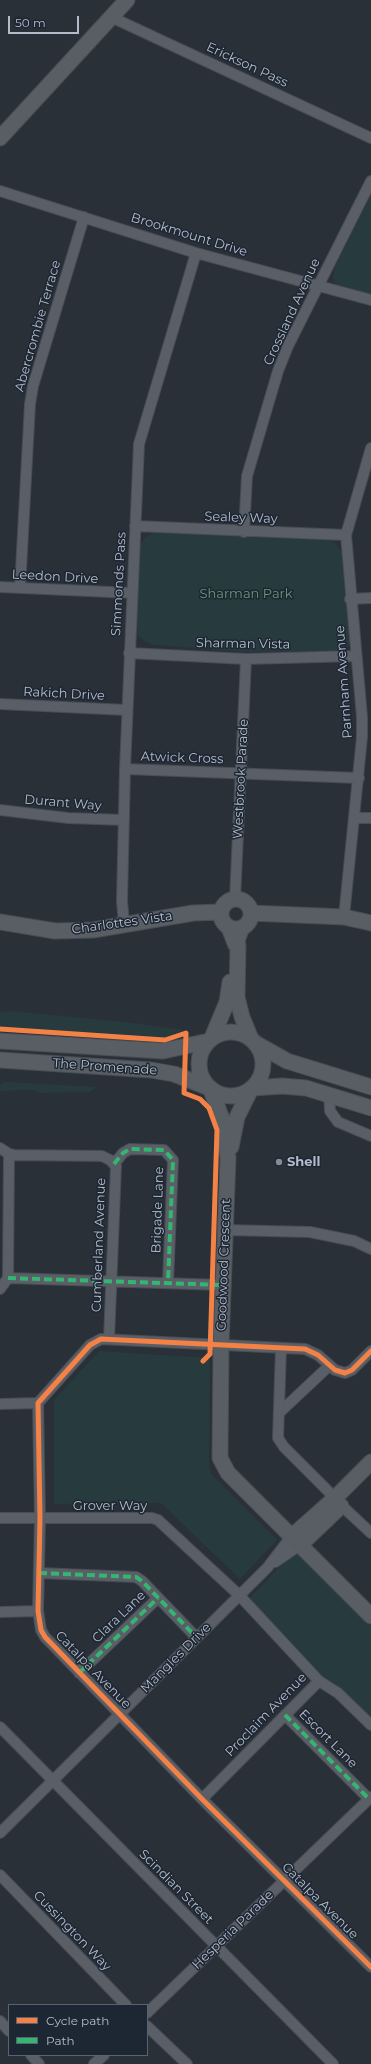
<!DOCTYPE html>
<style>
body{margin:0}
#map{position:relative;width:371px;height:2064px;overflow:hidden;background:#2a3038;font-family:Montserrat,sans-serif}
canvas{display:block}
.legend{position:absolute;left:8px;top:2004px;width:140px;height:52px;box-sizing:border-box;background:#1d2633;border:1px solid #59626f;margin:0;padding:5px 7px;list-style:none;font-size:12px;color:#b4bcc9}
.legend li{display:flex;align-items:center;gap:8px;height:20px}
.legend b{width:20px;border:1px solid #59626f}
.scale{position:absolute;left:8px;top:16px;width:71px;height:18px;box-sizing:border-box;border:2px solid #b4bcc9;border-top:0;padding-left:5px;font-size:12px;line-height:14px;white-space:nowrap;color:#b4bcc9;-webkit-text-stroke:3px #1d2633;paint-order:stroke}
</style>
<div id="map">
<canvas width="371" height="2064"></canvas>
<ul class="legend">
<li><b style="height:5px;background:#f48246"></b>Cycle path</li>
<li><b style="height:5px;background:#33b770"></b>Path</li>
</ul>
<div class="scale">50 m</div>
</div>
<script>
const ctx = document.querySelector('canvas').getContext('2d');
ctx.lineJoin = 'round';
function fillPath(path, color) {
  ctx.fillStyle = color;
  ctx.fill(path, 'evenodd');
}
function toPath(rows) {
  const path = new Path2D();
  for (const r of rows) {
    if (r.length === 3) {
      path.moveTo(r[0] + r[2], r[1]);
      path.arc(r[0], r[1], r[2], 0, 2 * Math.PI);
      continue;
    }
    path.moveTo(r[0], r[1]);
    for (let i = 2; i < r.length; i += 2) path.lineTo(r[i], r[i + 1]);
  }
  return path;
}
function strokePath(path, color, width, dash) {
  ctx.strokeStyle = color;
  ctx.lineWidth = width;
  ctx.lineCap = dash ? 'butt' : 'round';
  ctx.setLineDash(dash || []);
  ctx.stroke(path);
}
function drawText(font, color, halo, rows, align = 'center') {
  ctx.font = font + ' Montserrat,sans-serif';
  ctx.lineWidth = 3;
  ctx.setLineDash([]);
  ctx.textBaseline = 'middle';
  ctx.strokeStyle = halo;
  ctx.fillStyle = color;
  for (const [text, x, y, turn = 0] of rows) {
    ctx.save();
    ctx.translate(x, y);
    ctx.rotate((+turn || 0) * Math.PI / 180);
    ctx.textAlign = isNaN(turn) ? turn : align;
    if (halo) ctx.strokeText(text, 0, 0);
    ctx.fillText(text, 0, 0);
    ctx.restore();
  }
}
fillPath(toPath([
 [371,195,371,296,337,286,333,278,335,267],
 [155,532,328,540,336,544,342,552,351,641,347,648,336,651,245,652,155,645,146,642,137,635,138,546,145,538],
 [10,1011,125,1022,185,1030,165,1037,0,1027,0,1012],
 [4,1082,9,1082,97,1087,90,1092,39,1093,33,1090,0,1091,0,1085],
 [99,1351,210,1358,209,1461,211,1474,277,1540,240,1579,161,1503,54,1504,54,1400],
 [300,1545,371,1616,371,1725,245,1603]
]), '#273a3e');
const street = toPath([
 [111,17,371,138],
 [0,191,196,253,371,300],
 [135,526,346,535],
 [244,532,247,476,278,371,288,346,371,181],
 [0,587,132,593],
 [20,588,30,404,33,386,84,217],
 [350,599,371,598],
 [129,653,246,659,356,656],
 [0,704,127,710],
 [125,769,359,778],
 [0,810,68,818,124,820],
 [355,818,371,818],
 [235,899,246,659],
 [344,917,362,737,362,717,346,535,371,448],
 [124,924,122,901,125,769,139,444,196,253],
 [225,924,233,945],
 [238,945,245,926],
 [329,1094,330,1111,338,1122,371,1136],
 [0,1148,9,1154,14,1155,102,1156,110,1160,116,1166,109,1339],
 [114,1164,123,1153,130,1149,164,1150,173,1160,168,1283],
 [225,1230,310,1232,354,1241,371,1249],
 [8,1278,223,1285],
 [0,1289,8,1278,9,1154],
 [281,1348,278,1438,284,1447,335,1498],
 [371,1351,352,1370,345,1373,335,1370,318,1355,305,1349,101,1339,90,1345,38,1403,40,1518,38,1611,41,1630,45,1637,202,1799,371,1967],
 [0,1404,38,1403],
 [279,1413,329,1366],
 [341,1505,371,1533],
 [0,1518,152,1518,158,1520,239,1595,319,1681,202,1799],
 [275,1562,300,1545],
 [39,1573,136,1577,142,1581,196,1637],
 [0,1612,38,1611],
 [79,1673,158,1598],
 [319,1681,338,1693,371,1725],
 [285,1715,369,1799],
 [0,1727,333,2064],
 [0,1833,267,1568,291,1537],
 [0,1875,126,2005],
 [147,2013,371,1797],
 [0,2021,9,2031],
 [147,2026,187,2064],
 [31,2055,39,2064],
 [94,2064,104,2055]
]);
const secondary = toPath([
 [0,138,127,0],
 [236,914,15],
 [251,913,344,917,371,923],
 [0,922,55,931,93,930,193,913,221,912],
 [238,945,237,997,242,1017,251,1039],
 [231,1064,32],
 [212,1038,227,1002,230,982],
 [0,1041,163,1051,209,1041],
 [255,1043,287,1061,371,1087],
 [0,1060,151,1070,174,1074,207,1087],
 [253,1088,282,1086,306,1088,371,1108],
 [211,1090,222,1119,228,1158,221,1345,220,1458,228,1473,371,1616],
 [231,1147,237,1117,250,1091],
 [291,1537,335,1498,371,1462],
 [300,1545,341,1506]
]);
strokePath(street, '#484c53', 12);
strokePath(secondary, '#484c53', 17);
strokePath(street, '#5a5e66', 10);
strokePath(secondary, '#595d64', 15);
strokePath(toPath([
 [114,1164,123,1153,130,1149,164,1150,173,1160,168,1283],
 [8,1278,223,1285],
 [39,1573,136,1577,142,1581,196,1637],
 [79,1673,158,1598],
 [285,1715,369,1799]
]), '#33b770', 4, [8, 4]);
strokePath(toPath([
 [0,1029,165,1040,186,1033,184,1093,200,1099,209,1108,217,1130,210,1354,203,1361],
 [371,1351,352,1370,345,1373,335,1370,318,1355,305,1349,101,1339,90,1345,38,1403,40,1518,38,1611,41,1630,45,1637,202,1799,371,1967]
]), '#f48246', 5);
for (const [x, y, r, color] of [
 [279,1162,4,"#848b96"]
]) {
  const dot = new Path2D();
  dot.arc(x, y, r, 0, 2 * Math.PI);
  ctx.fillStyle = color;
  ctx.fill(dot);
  strokePath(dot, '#1d2633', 1.5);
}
drawText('13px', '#b4bcc9', '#1d2633', [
 ["Erickson Pass",247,65,25],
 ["Brookmount Drive",189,235,17],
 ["Crossland Avenue",292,312,-65],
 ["Abercrombie Terrace",38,326,-74],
 ["Sealey Way",241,518,2],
 ["Leedon Drive",55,577,3],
 ["Simmonds Pass",119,584,-87],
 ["Sharman Vista",243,644,1],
 ["Parnham Avenue",344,682,-94],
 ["Rakich Drive",64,694,3],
 ["Atwick Cross",182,758,2],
 ["Westbrook Parade",241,779,-87],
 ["Durant Way",63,803,5],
 ["Charlottes Vista",122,923,-8],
 ["The Promenade",105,1067,4],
 ["Brigade Lane",158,1210,-88],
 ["Cumberland Avenue",99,1245,-88],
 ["Goodwood Crescent",224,1265,-88],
 ["Grover Way",110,1506],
 ["Clara Lane",119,1617,-44],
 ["Mangles Drive",176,1658,-45],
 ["Catalpa Avenue",93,1670,46],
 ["Proclaim Avenue",266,1715,-46],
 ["Escort Lane",328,1739,45],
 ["Scindian Street",176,1887,45],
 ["Catalpa Avenue",320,1901,45],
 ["Hesperia Parade",233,1930,-44],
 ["Cussington Way",72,1931,46]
]);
drawText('13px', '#6b9a76', '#1d2633', [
 ["Sharman Park",246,594]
]);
drawText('bold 13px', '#b4bcc9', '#1d2633', [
 ["Shell",287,1162]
], 'left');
</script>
